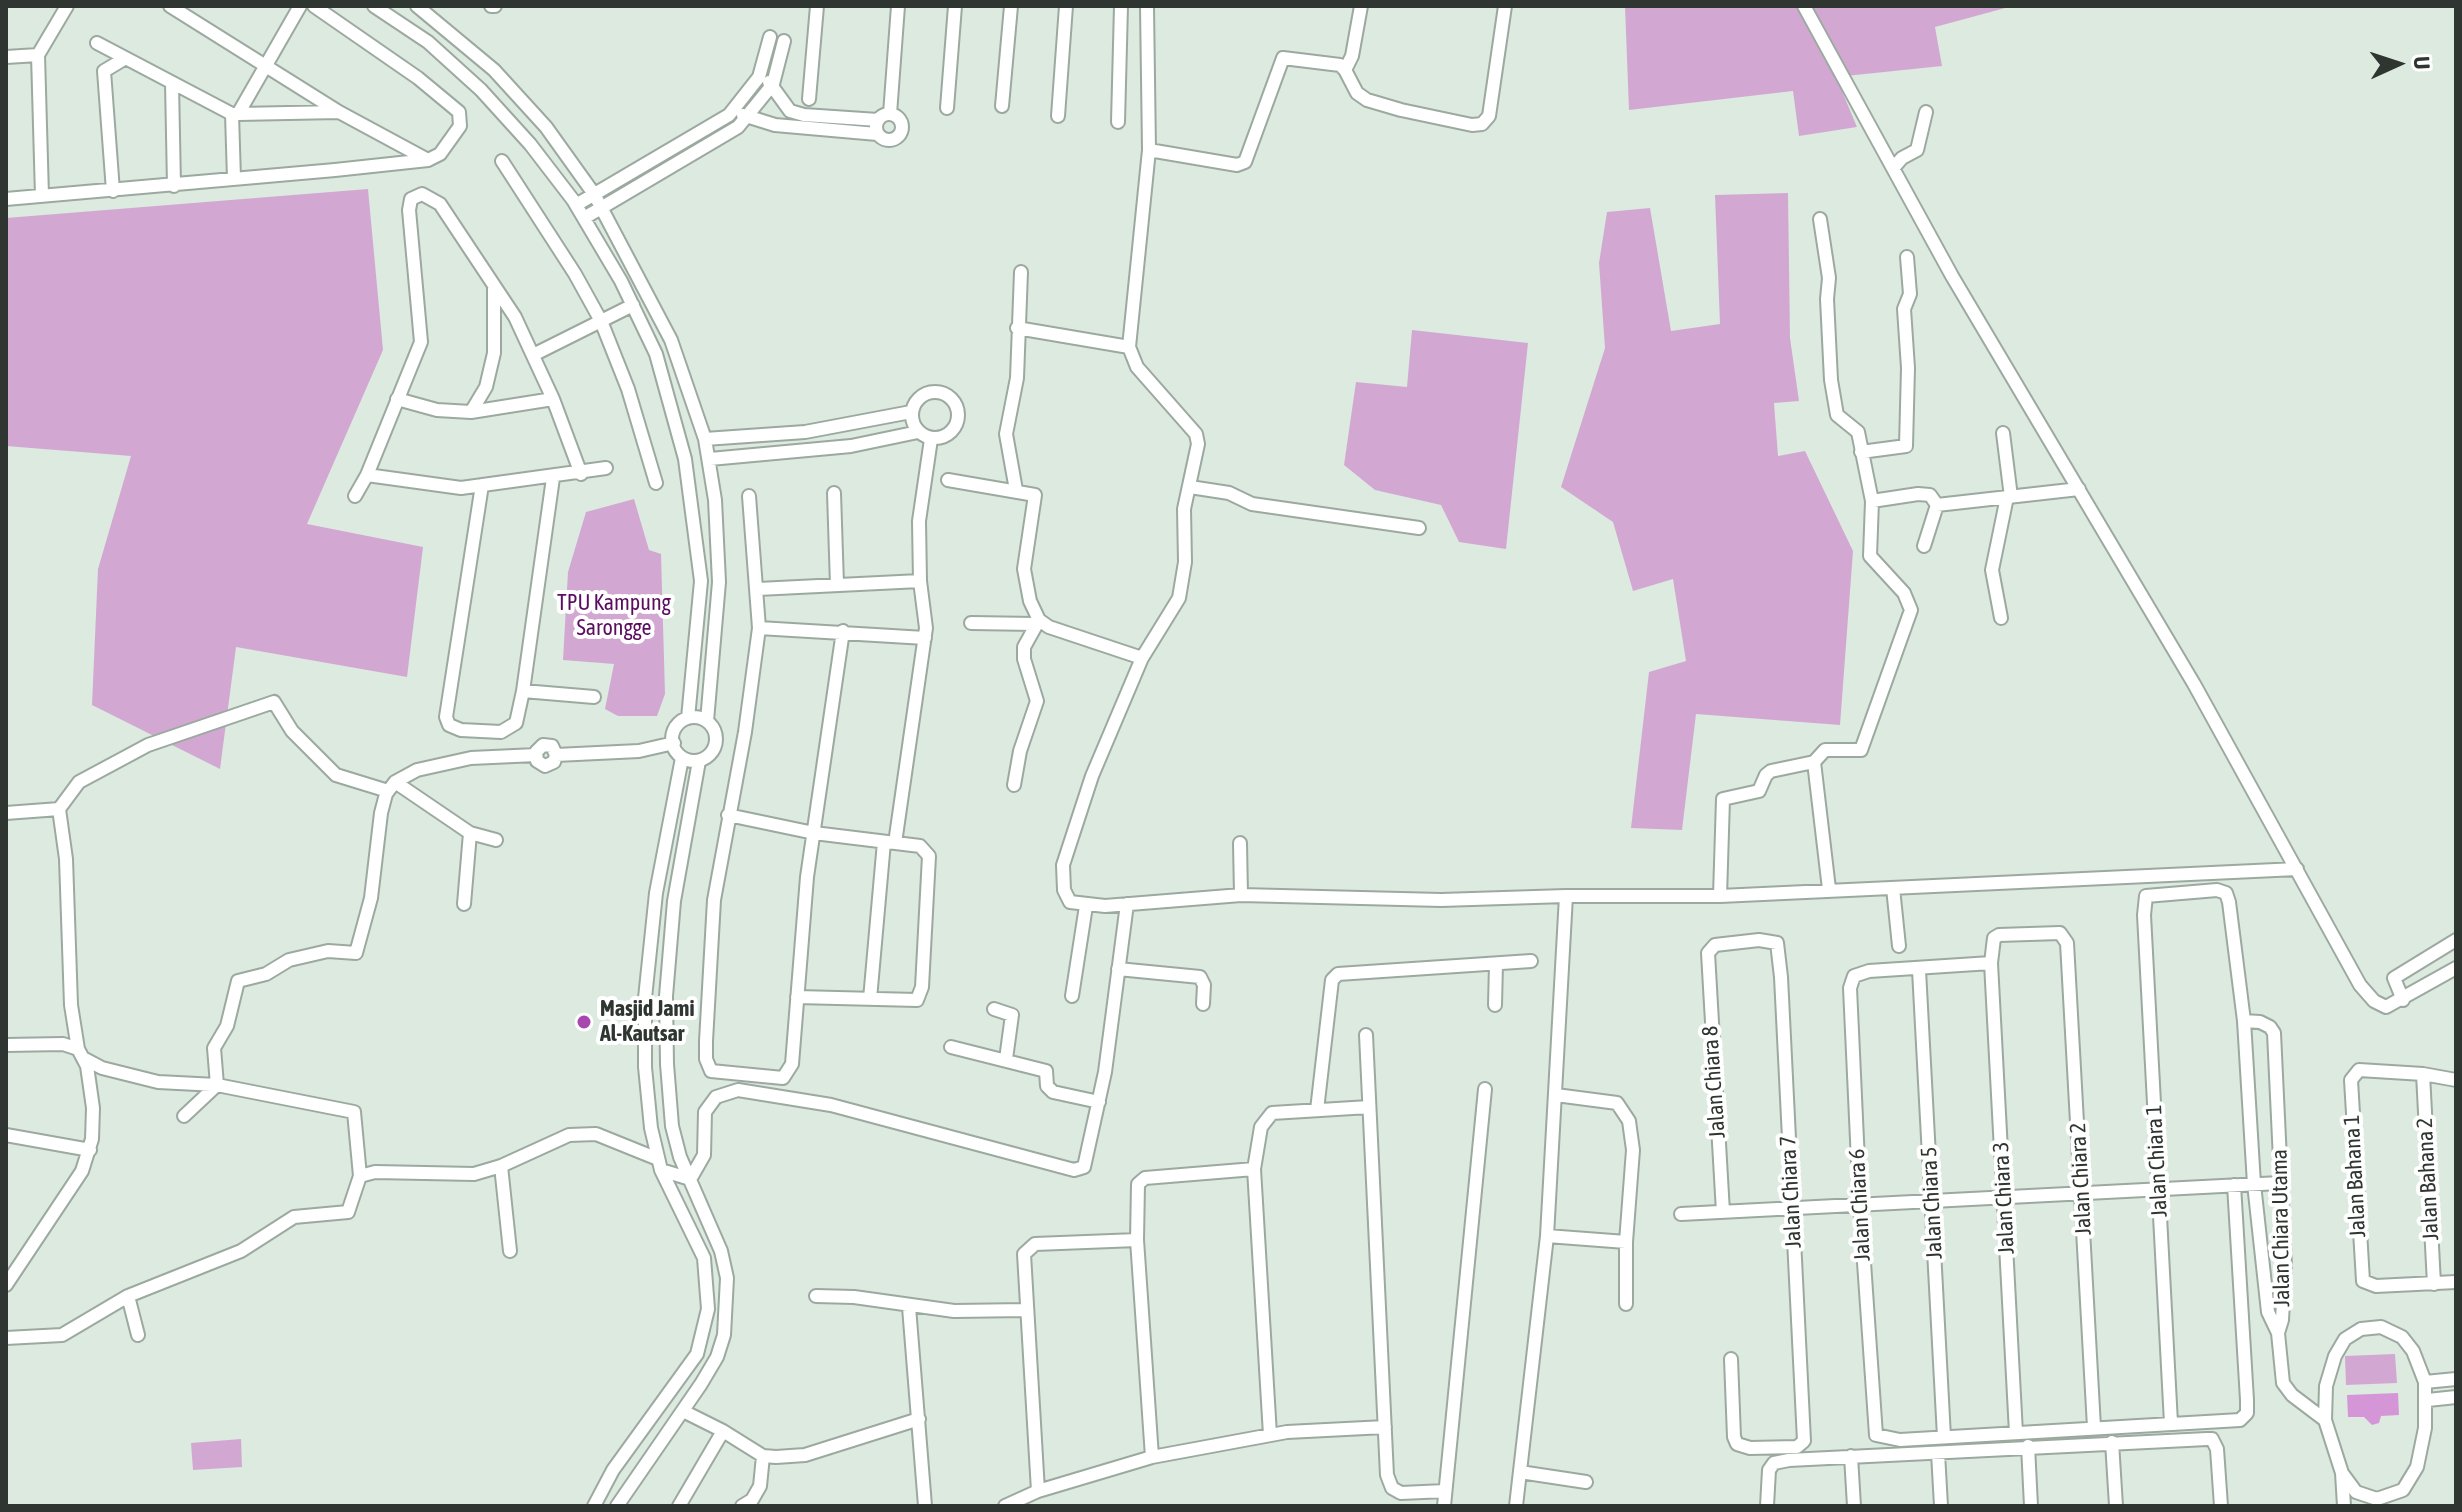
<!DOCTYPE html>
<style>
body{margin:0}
#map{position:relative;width:2462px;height:1512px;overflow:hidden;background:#dceae0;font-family:"Asap Condensed",sans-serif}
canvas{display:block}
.frame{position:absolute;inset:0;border:8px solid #2f3531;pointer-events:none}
.north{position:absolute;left:2358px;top:24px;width:80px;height:80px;-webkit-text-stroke:6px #fff;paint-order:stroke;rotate:87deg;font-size:22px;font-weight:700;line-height:32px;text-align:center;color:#2f3531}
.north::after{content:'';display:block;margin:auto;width:28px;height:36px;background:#2f3531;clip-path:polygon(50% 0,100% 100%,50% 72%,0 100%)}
</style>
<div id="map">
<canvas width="2462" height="1512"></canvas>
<div class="frame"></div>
<div class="north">U</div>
</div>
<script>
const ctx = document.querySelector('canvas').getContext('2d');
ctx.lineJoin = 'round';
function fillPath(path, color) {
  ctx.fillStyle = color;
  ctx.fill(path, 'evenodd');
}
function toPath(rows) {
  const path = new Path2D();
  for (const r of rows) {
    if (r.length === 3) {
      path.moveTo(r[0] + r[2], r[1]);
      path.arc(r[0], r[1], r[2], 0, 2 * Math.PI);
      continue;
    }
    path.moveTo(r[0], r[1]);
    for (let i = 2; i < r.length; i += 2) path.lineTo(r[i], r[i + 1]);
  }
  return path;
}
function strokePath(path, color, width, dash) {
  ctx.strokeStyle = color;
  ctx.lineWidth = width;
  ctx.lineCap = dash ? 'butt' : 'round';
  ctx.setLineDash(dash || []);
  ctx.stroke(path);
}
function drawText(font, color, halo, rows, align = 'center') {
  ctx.font = font + ' "Asap Condensed",sans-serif';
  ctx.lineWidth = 8;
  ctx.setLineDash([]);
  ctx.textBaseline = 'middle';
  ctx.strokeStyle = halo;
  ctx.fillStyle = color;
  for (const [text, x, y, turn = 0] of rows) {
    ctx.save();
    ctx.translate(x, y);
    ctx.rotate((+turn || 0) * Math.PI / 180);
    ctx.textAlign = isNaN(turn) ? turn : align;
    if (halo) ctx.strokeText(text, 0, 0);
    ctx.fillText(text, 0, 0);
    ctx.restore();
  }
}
fillPath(toPath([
 [1625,6,2008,6,2009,7,1935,27,1942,66,1836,77,1857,127,1799,136,1793,91,1629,110],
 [368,189,383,350,307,524,423,547,407,677,236,647,220,769,92,705,98,569,131,456,6,446,6,218],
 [1788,193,1790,338,1799,401,1774,403,1778,456,1805,451,1853,551,1840,725,1696,714,1682,830,1631,828,1649,672,1686,661,1673,579,1633,591,1613,522,1561,487,1605,348,1599,263,1607,212,1650,208,1671,331,1720,324,1715,195],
 [1412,330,1528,343,1506,549,1459,542,1441,505,1375,490,1344,465,1356,382,1407,387],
 [634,499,649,550,661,554,665,694,657,716,618,716,605,709,614,664,563,660,568,572,586,512],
 [2395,1354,2397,1383,2346,1385,2345,1356],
 [241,1439,242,1467,193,1470,191,1443]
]), '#d2a8d3');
fillPath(toPath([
 [2398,1393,2399,1415,2381,1416,2379,1423,2372,1425,2364,1417,2348,1417,2347,1395]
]), '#d596d8');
const street = toPath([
 [170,6,339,112,428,160],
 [374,6,428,42,481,90,530,144,573,200,621,281,656,354,685,459,701,581,688,718],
 [417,6,494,70,546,127,594,194,671,340,705,439,715,500,719,582,707,721],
 [491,6,495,6],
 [1147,6,1149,150,1129,347,1137,367,1196,434,1198,444,1184,509,1185,562,1179,598,1142,658,1092,776,1063,865,1064,890,1070,902,1105,906,1241,895,1441,900,1566,896],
 [1361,6,1352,56,1345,70,1357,93,1367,100,1401,110,1472,125,1482,124,1489,116,1505,6],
 [1804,6,1952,276,2194,684,2360,985,2374,1001,2386,1007,2456,968],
 [97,43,232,114],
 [38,55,42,196],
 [6,57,38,55,67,6],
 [769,82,790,111,804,115,878,120],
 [172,83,174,186],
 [809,99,817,6],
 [1002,106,1011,6],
 [947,108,955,6],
 [889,127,13],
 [232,114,238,114,300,6],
 [232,114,234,179],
 [238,114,339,112],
 [890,114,898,6],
 [743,115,775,125,877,134],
 [1058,116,1066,6],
 [1118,122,1121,6],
 [1149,150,1237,165,1245,162,1283,58,1340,65,1345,70],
 [502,161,575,274,601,321,628,389,656,483],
 [1895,166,1902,158,1917,150,1926,112],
 [113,191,104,71,124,59],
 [6,199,335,170,428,160,440,154,460,126,459,112,418,78,314,6],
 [576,205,729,115,759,77,770,37],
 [584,218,738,127,773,84,784,41],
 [1820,219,1829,278,1827,299,1831,380,1837,415,1858,432,1872,501,1870,556,1904,593,1911,610,1861,750,1825,750,1814,762,1829,889],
 [1017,328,1129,347],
 [533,355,633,305],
 [935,415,23],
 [397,399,437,410,471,412,553,399],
 [471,412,486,387,494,353,494,286],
 [2003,433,2011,497],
 [705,439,805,432,911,412],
 [1861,452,1906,446,1908,368,1904,309,1910,294,1907,257],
 [710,459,851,446,918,432],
 [367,475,461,488,606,468],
 [948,480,1035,495,1024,569,1030,601,1039,620,1049,627,1142,658],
 [482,485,446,717,449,725,461,730,501,732,516,723,523,691,553,478],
 [1190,487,1229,493,1252,504,1419,528],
 [1016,490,1006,434,1017,378,1021,272],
 [834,493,837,585],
 [355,496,367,475,421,342,409,210,411,199,422,194,440,204,515,317,553,399,581,474],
 [749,496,759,628,745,732,714,900,706,1041,706,1059,711,1071,783,1078,792,1064,807,877,843,631],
 [1872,501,1918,494,1930,495,1937,505,2079,489],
 [1924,546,1937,505],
 [758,589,920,581],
 [2001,618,1992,570,2007,497],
 [971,623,1035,624],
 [759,628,925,638],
 [523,691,594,697],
 [694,739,22],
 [556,755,552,746,543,745,536,752,537,761,545,766,554,762,556,755,639,751,674,743],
 [395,782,470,833,496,840],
 [1014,785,1020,751,1037,701,1024,659,1024,647,1039,620],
 [6,813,59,809],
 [728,815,814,833,920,846,929,856,922,987,917,1000,797,997],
 [895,843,926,628,920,581,919,521,931,439],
 [1240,843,1241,895],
 [1893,888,1899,946],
 [1720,896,1723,799,1759,791,1766,775,1771,771,1814,762],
 [464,904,470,833],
 [1991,963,2016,1433],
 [1118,969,1200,977,1204,985,1203,1004],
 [1919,970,1944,1437],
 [1072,996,1086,906],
 [870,999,884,842],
 [2403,1000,2394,978,2456,940],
 [1495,1005,1496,964],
 [994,1009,1012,1015,1006,1059],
 [1366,1035,1387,1475,1392,1488,1401,1493,1445,1491],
 [6,1045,63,1044,78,1049,87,1066,93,1108,92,1139,82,1171,6,1285],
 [951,1047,1046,1071,1047,1086,1053,1092,1099,1102],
 [78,1049,71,1005,66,859,59,809,79,782,148,745,274,702,292,731,336,775,388,791],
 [85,1059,102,1068,158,1082,217,1085],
 [2423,1074,2434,1284],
 [2456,1080,2423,1074,2359,1070,2351,1080,2363,1281,2376,1286,2456,1282],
 [1556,1095,1617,1103,1629,1121,1633,1150,1626,1242,1626,1304],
 [1317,1110,1332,980,1338,974,1531,961],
 [184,1116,217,1085],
 [6,1135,90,1150],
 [501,1166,510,1251],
 [661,1170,687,1178,692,1176,704,1155,705,1112,716,1097,738,1090,831,1105,1074,1170,1084,1167,1105,1072,1127,904],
 [360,1176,354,1112,217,1085,214,1048,227,1026,238,981,266,974,289,960,328,951,356,953,371,898,381,813,386,794,395,782,417,770,471,758,536,755],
 [1723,1212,1708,953,1715,945,1759,940,1777,943,1781,977,1804,1441,1797,1447,1750,1448,1737,1444,1734,1437,1731,1359],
 [1681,1214,2280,1183],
 [1547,1236,1626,1242],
 [816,1296,854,1297,954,1311,1026,1310],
 [909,1307,925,1506],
 [2278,1333,2283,1383,2292,1395,2325,1420],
 [138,1335,128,1296,241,1251,294,1217,348,1212,360,1176,375,1172,474,1174,501,1166,569,1135,596,1134,658,1159],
 [6,1338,62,1335,128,1296],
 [2425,1382,2456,1379],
 [2428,1400,2456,1397],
 [683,1411,723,1431],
 [2171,1423,2144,915,2146,896,2217,890,2226,893,2229,902,2244,1021,2254,1184,2268,1312,2278,1333,2282,1320,2285,1266,2274,1033,2270,1027,2260,1022,2244,1021],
 [2094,1427,2067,943,2060,933,1999,935,1994,938,1991,963,1869,971,1854,976,1850,988,1860,1205,1876,1435,1900,1440,2240,1420,2247,1413,2247,1400,2234,1185],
 [1270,1435,1254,1169,1261,1127,1272,1113,1369,1107],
 [2112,1442,2116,1506],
 [2028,1446,2031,1506],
 [1938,1453,1941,1506],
 [1851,1456,1854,1506],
 [1152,1457,1137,1240,1138,1184,1145,1178,1254,1169],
 [1520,1472,1586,1482],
 [2342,1473,2356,1492,2377,1499,2403,1490,2417,1467,2425,1428,2425,1382,2413,1351,2402,1337,2381,1327,2361,1329,2345,1339,2335,1356,2326,1386,2325,1420,2342,1473,2344,1506],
 [1038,1491,1024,1254,1035,1244,1137,1240],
 [594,1506,613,1470,697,1354,708,1309,704,1258,661,1170,651,1128,645,1067,645,998,656,893,682,758],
 [617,1506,701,1384,717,1357,724,1335,727,1278,721,1251,680,1157,672,1126,667,1064,666,996,674,901,699,761],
 [679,1506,723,1431,763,1456,776,1457,805,1455,919,1419],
 [742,1506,752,1500,760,1486,763,1456],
 [1005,1506,1038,1491,1152,1457,1287,1432,1385,1427],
 [1444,1506,1485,1089],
 [1516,1506,1547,1236,1566,896,1720,896,2297,869],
 [1767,1506,1769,1470,1774,1463,1789,1460,2207,1439,2212,1439,2217,1449,2221,1506]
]);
strokePath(street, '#9ca9a0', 16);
strokePath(street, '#fff', 12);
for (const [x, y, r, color] of [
 [584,1022,8,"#a847ae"]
]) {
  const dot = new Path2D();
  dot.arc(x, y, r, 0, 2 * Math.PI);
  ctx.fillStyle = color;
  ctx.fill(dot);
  strokePath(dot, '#fff', 3);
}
drawText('22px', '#5b0d60', '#fff', [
 ["TPU Kampung",614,603],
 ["Sarongge",614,628]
]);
drawText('bold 22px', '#2f3531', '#fff', [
 ["Masjid Jami",600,1009],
 ["Al-Kautsar",600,1034]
], 'left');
drawText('22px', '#2f3531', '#fff', [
 ["Jalan Chiara 8",1714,1082,-94],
 ["Jalan Chiara 1",2157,1161,-93],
 ["Jalan Bahana 1",2355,1176,-93],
 ["Jalan Chiara 2",2081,1179,-93],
 ["Jalan Bahana 2",2428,1179,-93],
 ["Jalan Chiara 7",1791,1192,-93],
 ["Jalan Chiara 3",2004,1198,-93],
 ["Jalan Chiara 5",1932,1203,-93],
 ["Jalan Chiara 6",1860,1205,-93],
 ["Jalan Chiara Utama",2281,1228,-91]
]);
</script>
